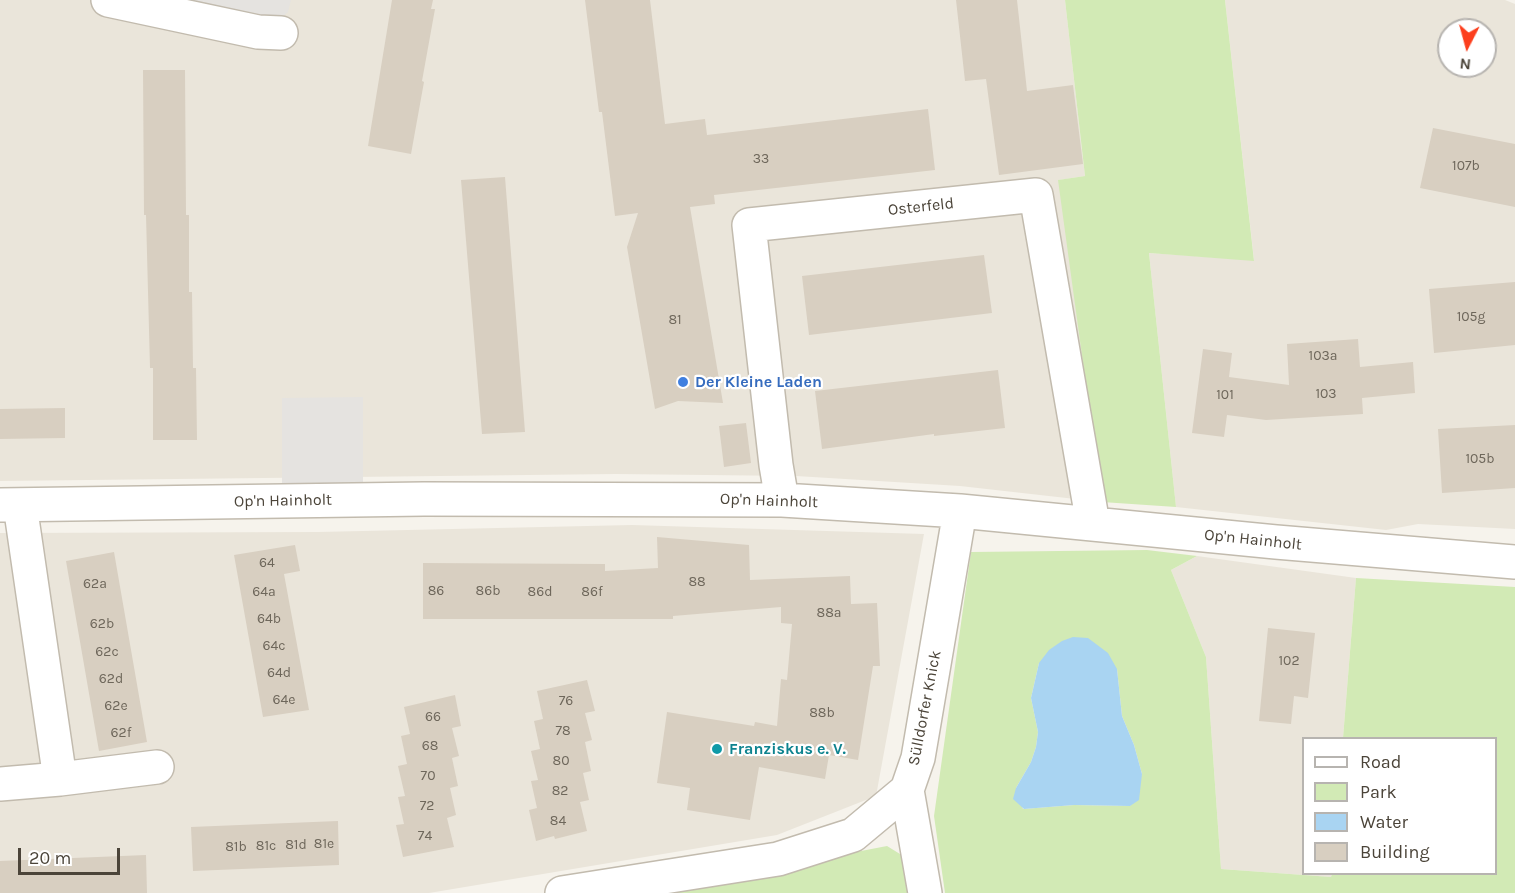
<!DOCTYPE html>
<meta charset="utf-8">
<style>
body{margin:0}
#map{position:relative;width:1515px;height:893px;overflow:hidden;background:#f6f3ec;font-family:Karla,sans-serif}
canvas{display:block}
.legend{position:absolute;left:1302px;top:737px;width:195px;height:138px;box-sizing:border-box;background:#fff;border:2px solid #b7b4b0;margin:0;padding:8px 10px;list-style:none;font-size:18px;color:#4b4439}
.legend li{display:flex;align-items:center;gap:12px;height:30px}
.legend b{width:30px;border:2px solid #b7b4b0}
.north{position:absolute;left:1437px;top:18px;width:60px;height:60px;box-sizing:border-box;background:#fff;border:2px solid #b7b4b0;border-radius:50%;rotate:186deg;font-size:16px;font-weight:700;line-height:24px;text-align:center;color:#4b4439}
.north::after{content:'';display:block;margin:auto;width:21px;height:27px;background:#fc3f1d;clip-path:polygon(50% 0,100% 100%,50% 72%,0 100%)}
.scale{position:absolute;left:18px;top:848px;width:102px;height:27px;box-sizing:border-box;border:3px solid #4b4439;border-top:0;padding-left:8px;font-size:18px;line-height:21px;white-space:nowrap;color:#4b4439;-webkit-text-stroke:4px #fff;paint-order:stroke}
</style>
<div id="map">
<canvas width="1515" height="893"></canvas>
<ul class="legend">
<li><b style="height:8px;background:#fff"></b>Road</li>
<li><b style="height:16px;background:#d2eab5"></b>Park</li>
<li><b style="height:16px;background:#a9d4f2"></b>Water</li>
<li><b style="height:16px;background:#d8cfc1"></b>Building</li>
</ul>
<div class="north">N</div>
<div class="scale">20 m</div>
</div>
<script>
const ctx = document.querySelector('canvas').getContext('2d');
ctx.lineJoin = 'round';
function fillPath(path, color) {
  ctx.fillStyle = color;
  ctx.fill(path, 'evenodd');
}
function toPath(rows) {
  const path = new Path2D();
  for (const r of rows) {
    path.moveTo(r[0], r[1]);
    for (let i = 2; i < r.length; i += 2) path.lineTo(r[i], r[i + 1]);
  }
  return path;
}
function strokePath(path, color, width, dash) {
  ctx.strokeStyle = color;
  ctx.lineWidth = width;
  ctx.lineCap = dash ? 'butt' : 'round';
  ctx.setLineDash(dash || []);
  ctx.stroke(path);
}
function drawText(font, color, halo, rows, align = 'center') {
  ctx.font = font + ' Karla,sans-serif';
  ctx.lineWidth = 4.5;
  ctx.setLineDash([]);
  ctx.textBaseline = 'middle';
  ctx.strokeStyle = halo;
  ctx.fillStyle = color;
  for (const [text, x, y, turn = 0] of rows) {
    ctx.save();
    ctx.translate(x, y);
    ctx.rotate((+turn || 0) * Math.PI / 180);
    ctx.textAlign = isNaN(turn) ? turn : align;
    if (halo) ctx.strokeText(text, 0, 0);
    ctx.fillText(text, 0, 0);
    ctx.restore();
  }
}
fillPath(toPath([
 [0,0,1065,0,1085,176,1059,180,1102,502,960,486,796,476,616,474,0,481],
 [1225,0,1505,0,1515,4,1515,529,1418,524,1386,530,1176,507,1149,253,1254,260],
 [1449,30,1485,30,1485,66,1449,66],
 [632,525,924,534,876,796,777,835,429,893,0,893,0,533,318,532],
 [1197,556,1356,578,1343,738,1304,738,1304,874,1332,874,1331,877,1221,869,1206,657,1171,570]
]), '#eae5da');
fillPath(toPath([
 [1065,0,1225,0,1254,261,1149,253,1176,507,1102,502,1058,180,1085,176],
 [1147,550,1197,556,1171,570,1206,657,1221,869,1331,877,1332,874,1496,874,1496,738,1343,738,1356,578,1515,587,1515,893,945,893,934,816,971,552],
 [1039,663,1117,669,1122,716,1134,745,1142,774,1130,806,1074,805,1023,809,1016,788,1031,762,1036,747,1038,732,1031,698],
 [887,846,913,862,917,893,643,893]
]), '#d2eab5');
fillPath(toPath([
 [148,0,291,0,288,12,276,22],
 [363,397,363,487,282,488,282,398]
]), '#e5e3e0');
fillPath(toPath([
 [1073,637,1088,638,1108,653,1117,669,1122,716,1134,745,1142,774,1139,800,1130,806,1074,805,1024,809,1013,799,1016,788,1031,762,1036,747,1038,732,1031,698,1039,663,1049,650,1062,641]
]), '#a9d4f2');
fillPath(toPath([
 [392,0,433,0,431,9,435,9,422,81,424,82,411,154,368,146],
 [585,0,650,0,665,124,705,119,707,135,928,109,935,170,714,195,715,204,690,207,723,403,678,401,655,409,627,247,638,213,615,216,602,112,599,112],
 [956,0,1017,0,1027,91,1073,85,1083,164,999,175,986,79,965,81],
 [143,70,185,70,186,215,189,215,189,292,192,292,193,368,196,368,197,440,153,440,153,368,150,368,146,215,144,215],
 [1433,128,1515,144,1515,207,1420,188],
 [505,177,525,432,482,434,461,180],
 [984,255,992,313,809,335,802,276],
 [1515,282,1515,345,1434,353,1429,289],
 [1358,339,1360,367,1413,362,1415,393,1362,398,1363,414,1266,420,1227,415,1224,437,1192,433,1203,349,1232,353,1229,377,1289,385,1287,344],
 [998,370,1005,428,934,436,934,434,822,449,815,391],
 [65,408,65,438,0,439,0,409],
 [746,423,751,463,724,467,719,426],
 [1515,425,1515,488,1442,493,1438,429],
 [657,537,749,545,750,580,850,576,851,604,877,603,880,666,873,666,858,760,829,755,825,779,759,767,750,820,687,810,690,788,657,783,667,712,754,726,755,722,777,726,781,679,787,680,792,624,781,623,781,607,673,616,673,619,423,619,423,563,605,564,605,571,658,568],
 [295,545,300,571,284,574,309,710,263,717,234,555],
 [114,552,147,742,99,751,66,561],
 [1268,628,1315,633,1308,698,1294,696,1291,724,1259,721],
 [587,680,595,711,585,713,592,740,585,742,591,771,583,773,589,800,580,802,587,831,555,839,554,836,536,841,529,810,537,808,531,781,538,780,531,751,540,749,534,721,543,719,537,691],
 [455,695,461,726,452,728,459,756,452,758,458,786,450,788,456,815,447,818,454,847,403,857,396,825,404,824,398,797,405,796,398,766,407,764,401,736,410,734,404,707],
 [338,821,339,865,193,871,191,827],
 [146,855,147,893,0,893,0,861]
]), '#d8cfc1');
const minor = toPath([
 [108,0,258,32,281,33],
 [782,500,776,465,749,225,1036,195,1093,524],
 [0,505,424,499,782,500,960,511,1276,542,1515,562],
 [20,505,60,779,157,767],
 [0,784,60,779],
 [907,790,925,893],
 [562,893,778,859,853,835,907,790,918,758,960,511]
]);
strokePath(minor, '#c2bbae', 36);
strokePath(minor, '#fff', 33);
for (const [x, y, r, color] of [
 [683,382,6,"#3f7fe0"],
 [717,749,6,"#0f9aa8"]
]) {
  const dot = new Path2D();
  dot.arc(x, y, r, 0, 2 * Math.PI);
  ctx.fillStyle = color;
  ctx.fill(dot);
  strokePath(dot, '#fff', 2);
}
drawText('14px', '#6e675b', null, [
 ["33",761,159],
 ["107b",1466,166],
 ["105g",1471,317],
 ["81",675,320],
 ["103a",1323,356],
 ["103",1326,394],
 ["101",1225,395],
 ["105b",1480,459],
 ["64",267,563],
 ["88",697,582],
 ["62a",95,584],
 ["86",436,591],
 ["86b",488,591],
 ["64a",264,592],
 ["86d",540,592],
 ["86f",592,592],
 ["88a",829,613],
 ["64b",269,619],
 ["62b",102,624],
 ["64c",274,646],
 ["62c",107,652],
 ["102",1289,661],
 ["64d",279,673],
 ["62d",111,679],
 ["64e",284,700],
 ["76",566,701],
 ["62e",116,706],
 ["88b",822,713],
 ["66",433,717],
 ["78",563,731],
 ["62f",121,733],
 ["68",430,746],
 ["80",561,761],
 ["70",428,776],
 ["82",560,791],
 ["72",427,806],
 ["84",558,821],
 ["74",425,836],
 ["81e",324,844],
 ["81d",296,845],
 ["81c",266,846],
 ["81b",236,847]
]);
drawText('16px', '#4b4439', '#fff', [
 ["Osterfeld",921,207,-6],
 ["Op'n Hainholt",283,501,-1],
 ["Op'n Hainholt",769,501,2],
 ["Op'n Hainholt",1253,540,6],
 ["Sülldorfer Knick",925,708,-79]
]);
drawText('bold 16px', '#366cbe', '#fff', [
 ["Der Kleine Laden",695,382]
], 'left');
drawText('bold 16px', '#0d838f', '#fff', [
 ["Franziskus e. V.",729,749]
], 'left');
</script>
